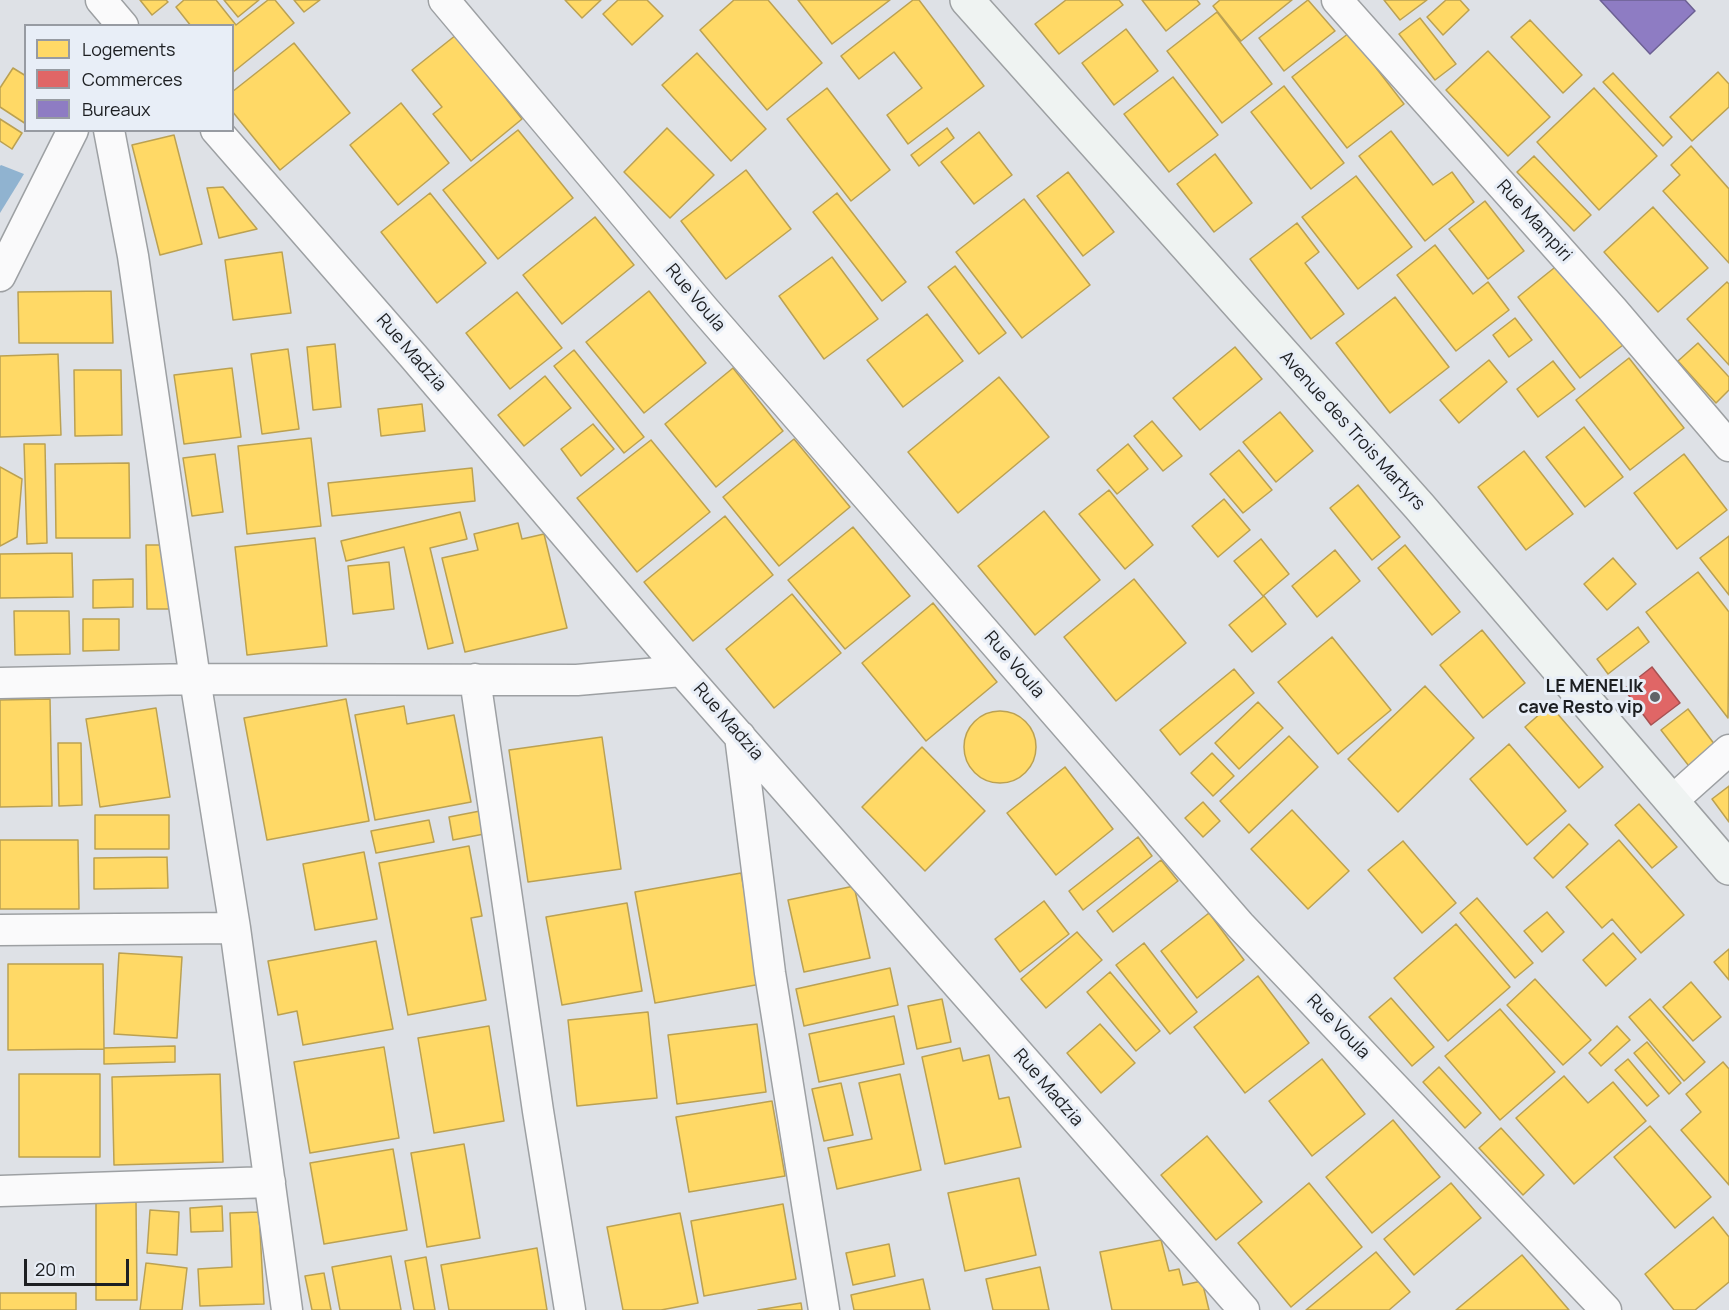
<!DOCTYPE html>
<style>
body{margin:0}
#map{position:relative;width:1729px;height:1310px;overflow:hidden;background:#dee1e6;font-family:Manrope,sans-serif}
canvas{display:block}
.legend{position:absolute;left:24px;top:24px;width:210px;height:108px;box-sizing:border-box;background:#e8eef7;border:2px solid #979ba2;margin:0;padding:8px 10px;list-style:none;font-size:18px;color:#1d1f22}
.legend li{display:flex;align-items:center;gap:12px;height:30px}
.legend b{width:30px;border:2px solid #979ba2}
.scale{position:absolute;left:24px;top:1259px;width:105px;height:27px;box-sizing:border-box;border:3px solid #1d1f22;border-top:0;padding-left:8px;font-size:18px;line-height:21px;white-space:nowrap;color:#1d1f22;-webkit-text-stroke:4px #e8eef7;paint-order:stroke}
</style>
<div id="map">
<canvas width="1729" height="1310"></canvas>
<ul class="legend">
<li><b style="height:16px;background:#ffd966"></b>Logements</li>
<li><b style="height:16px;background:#e06666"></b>Commerces</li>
<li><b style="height:16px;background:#8e7cc3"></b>Bureaux</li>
</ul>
<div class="scale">20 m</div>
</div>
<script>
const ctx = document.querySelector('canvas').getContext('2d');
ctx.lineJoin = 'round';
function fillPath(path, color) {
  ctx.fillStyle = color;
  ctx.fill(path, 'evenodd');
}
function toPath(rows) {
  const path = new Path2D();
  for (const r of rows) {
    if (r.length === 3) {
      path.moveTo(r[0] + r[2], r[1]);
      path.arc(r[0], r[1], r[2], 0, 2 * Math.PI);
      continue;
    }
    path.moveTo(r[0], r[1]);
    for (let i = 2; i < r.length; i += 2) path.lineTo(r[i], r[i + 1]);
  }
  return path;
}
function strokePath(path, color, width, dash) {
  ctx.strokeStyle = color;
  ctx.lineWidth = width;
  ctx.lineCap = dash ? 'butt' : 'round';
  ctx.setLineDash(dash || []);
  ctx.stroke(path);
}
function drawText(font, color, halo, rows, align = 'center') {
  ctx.font = font + ' Manrope,sans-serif';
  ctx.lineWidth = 6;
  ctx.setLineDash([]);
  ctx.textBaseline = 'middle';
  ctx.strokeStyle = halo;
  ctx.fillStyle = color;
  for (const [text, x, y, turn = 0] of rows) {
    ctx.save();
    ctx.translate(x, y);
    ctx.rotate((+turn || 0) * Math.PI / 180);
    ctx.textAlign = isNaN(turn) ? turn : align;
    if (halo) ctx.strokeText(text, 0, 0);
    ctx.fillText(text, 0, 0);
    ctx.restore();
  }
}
fillPath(toPath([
 [1,165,24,174,0,213,0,166]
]), '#90b3d0');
const homes = toPath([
 [140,0,166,0,168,2,152,15,140,0],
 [184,0,216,0,236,25,268,0,275,0,294,23,232,73,232,26,191,26,176,7,184,0],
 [224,0,259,0,238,17,224,0],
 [294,0,320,0,304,12,294,0],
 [565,0,601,0,582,18,565,0],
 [618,0,647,0,663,16,632,45,603,14,618,0],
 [734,0,768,0,822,63,767,110,700,30,734,0],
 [798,0,890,0,832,44,798,0],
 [913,0,919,0,984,86,908,144,887,115,922,88,894,52,859,79,841,56,913,0],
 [1066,0,1119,0,1123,5,1059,54,1035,24,1066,0],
 [1142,0,1197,0,1200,4,1166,31,1142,0],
 [1220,0,1292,0,1241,41,1213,6,1220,0],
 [1308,0,1335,31,1284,71,1259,38,1308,0],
 [1384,0,1427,0,1400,20,1384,0],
 [1446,0,1460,0,1469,10,1443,35,1427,17,1446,0],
 [1217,12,1272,84,1222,123,1167,51,1217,12],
 [1420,18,1456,64,1435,80,1399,34,1420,18],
 [1530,20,1582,75,1563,93,1511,37,1530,20],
 [1126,29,1158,71,1114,105,1082,63,1126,29],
 [1349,33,1404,104,1347,148,1292,77,1349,33],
 [456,35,522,119,471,161,433,114,442,107,412,70,456,35],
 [294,43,350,113,280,170,232,111,232,92,294,43],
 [1488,51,1550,117,1508,156,1446,90,1488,51],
 [697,53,766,129,731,161,662,85,697,53],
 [13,68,26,76,26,124,0,107,0,88,13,68],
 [1718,72,1729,84,1729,107,1692,141,1670,117,1718,72],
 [1613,73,1672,137,1663,146,1603,82,1613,73],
 [1173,77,1218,135,1169,172,1124,114,1173,77],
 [1284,86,1344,163,1311,189,1251,112,1284,86],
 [827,88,890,170,851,201,787,119,827,88],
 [1594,88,1657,156,1599,210,1537,142,1594,88],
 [401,103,449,163,398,205,350,145,401,103],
 [0,119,22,133,12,149,0,141,0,119],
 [667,128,714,175,670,218,624,172,667,128],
 [947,128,954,138,919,166,911,155,947,128],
 [518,130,573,198,498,259,443,190,518,130],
 [1391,131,1433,185,1452,172,1474,202,1425,241,1359,156,1391,131],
 [979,132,1012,175,974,204,941,162,979,132],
 [174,135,202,244,160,255,132,145,174,135],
 [1691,146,1729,189,1729,263,1663,191,1680,175,1671,165,1691,146],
 [1215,154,1252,203,1214,232,1177,184,1215,154],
 [1534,156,1591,215,1574,231,1517,172,1534,156],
 [746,170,791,229,726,279,681,221,746,170],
 [1068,172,1114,232,1083,256,1037,196,1068,172],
 [1356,176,1412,247,1358,289,1302,217,1356,176],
 [223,187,257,229,219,238,207,188,223,187],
 [430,193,486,263,437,303,381,232,430,193],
 [837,193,906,282,882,301,813,212,837,193],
 [1024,199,1090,285,1022,338,956,252,1024,199],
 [1485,201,1524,251,1488,279,1449,229,1485,201],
 [1653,207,1708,268,1658,312,1604,252,1653,207],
 [595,217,634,265,562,324,523,275,595,217],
 [1297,223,1319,252,1305,263,1344,314,1311,339,1250,259,1297,223],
 [1435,245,1473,294,1488,282,1509,310,1456,351,1397,275,1435,245],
 [282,252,291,313,233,320,225,260,282,252],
 [832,257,878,319,824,359,779,296,832,257],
 [1559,264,1623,345,1580,378,1518,297,1559,264],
 [955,266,1006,333,979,354,928,287,955,266],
 [1727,282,1729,284,1729,365,1687,319,1727,282],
 [111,291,113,343,19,343,18,292,111,291],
 [649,291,706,363,644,413,586,342,649,291],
 [517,292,562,348,510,389,466,333,517,292],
 [1395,297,1449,367,1390,413,1336,343,1395,297],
 [927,314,963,361,903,407,867,360,927,314],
 [1515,318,1532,340,1509,357,1493,335,1515,318],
 [1698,343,1729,377,1729,390,1716,403,1678,361,1698,343],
 [335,344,341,407,313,410,307,347,335,344],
 [1235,347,1262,379,1200,430,1173,398,1235,347],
 [288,349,299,429,262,434,251,354,288,349],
 [574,350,644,437,624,453,554,366,574,350],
 [58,354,61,435,0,437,0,356,58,354],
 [1629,358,1684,428,1630,470,1576,400,1629,358],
 [1489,360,1507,382,1459,423,1440,400,1489,360],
 [1553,361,1575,389,1538,417,1517,389,1553,361],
 [232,368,241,437,184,444,174,375,232,368],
 [733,368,783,431,716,487,665,424,733,368],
 [74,370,121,370,122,435,75,436,74,370],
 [545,376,571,408,524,446,498,415,545,376],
 [999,377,1049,437,958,513,908,452,999,377],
 [422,404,425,431,381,436,378,409,422,404],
 [1280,412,1313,451,1276,482,1243,442,1280,412],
 [1152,421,1182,456,1163,471,1134,436,1152,421],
 [593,424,614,449,581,476,561,449,593,424],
 [1584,427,1623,477,1585,507,1546,457,1584,427],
 [311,438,321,526,247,534,238,446,311,438],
 [794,439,850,507,779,566,723,497,794,439],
 [651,440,710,512,637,572,577,498,651,440],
 [24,444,45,444,47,543,27,544,24,444],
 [1128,444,1148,469,1117,494,1097,470,1128,444],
 [1239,450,1272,490,1243,513,1210,474,1239,450],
 [1524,451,1573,514,1526,550,1478,487,1524,451],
 [215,454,223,512,192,516,183,458,215,454],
 [1684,454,1727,510,1677,549,1634,493,1684,454],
 [129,463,130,538,56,538,55,464,129,463],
 [0,467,22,479,17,537,0,546,0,467],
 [472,468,475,501,332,516,328,483,472,468],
 [1358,485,1400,537,1372,560,1330,508,1358,485],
 [1109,490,1153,545,1125,569,1079,514,1109,490],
 [1224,499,1250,530,1218,557,1192,526,1224,499],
 [1044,511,1100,580,1035,635,978,566,1044,511],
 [460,512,467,539,430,548,453,643,428,649,404,547,346,561,341,541,460,512],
 [725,516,773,575,693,641,644,582,725,516],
 [518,523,522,539,544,534,567,628,465,652,442,558,478,550,474,534,518,523],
 [853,527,910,596,845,649,788,580,853,527],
 [1729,536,1729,595,1700,558,1729,536],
 [315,538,327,646,247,655,235,547,315,538],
 [1261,539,1289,574,1263,596,1234,561,1261,539],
 [146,545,168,545,169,609,147,609,146,545],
 [1405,545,1460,612,1432,635,1378,568,1405,545],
 [1335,550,1360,581,1317,617,1292,586,1335,550],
 [72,553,73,597,0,598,0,554,72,553],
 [1613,558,1636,584,1607,610,1584,584,1613,558],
 [389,562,394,609,353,614,348,566,389,562],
 [1698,572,1729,612,1728,718,1646,612,1698,572],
 [133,579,133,607,93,608,93,580,133,579],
 [1134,579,1186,643,1116,701,1064,637,1134,579],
 [792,594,841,653,774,708,726,649,792,594],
 [1264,596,1286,624,1252,652,1229,625,1264,596],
 [933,603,997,682,926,741,862,663,933,603],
 [14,611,69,611,70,654,15,655,14,611],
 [83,619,119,619,119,650,83,651,83,619],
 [1638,627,1649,642,1608,674,1597,659,1638,627],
 [1482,630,1525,683,1483,718,1440,665,1482,630],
 [1332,637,1391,710,1338,754,1278,682,1332,637],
 [1234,669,1254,693,1180,755,1160,730,1234,669],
 [1425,686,1474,738,1398,812,1348,759,1425,686],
 [50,699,52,806,0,807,0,700,50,699],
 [346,699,369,821,267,840,244,718,346,699],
 [1258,702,1283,728,1239,769,1215,743,1258,702],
 [1550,705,1603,767,1579,788,1525,727,1550,705],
 [404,706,407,724,454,715,471,802,375,820,355,715,404,706],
 [156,708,170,797,100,807,86,719,156,708],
 [1688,709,1718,749,1692,770,1661,730,1688,709],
 [1000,747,36],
 [1289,736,1318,767,1249,833,1220,801,1289,736],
 [602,737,621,869,528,882,509,750,602,737],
 [58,743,81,743,82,805,59,806,58,743],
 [1509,744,1566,811,1527,845,1470,779,1509,744],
 [922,747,985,811,925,871,862,807,922,747],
 [1212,753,1234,776,1213,796,1191,773,1212,753],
 [1065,767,1113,829,1056,875,1007,813,1065,767],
 [1729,786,1729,822,1712,799,1729,786],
 [1203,802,1220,821,1203,837,1185,818,1203,802],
 [1639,804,1677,847,1652,868,1615,825,1639,804],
 [1292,810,1349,871,1308,909,1251,849,1292,810],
 [480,811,484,834,453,840,449,817,480,811],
 [95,815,169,815,169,849,95,849,95,815],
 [429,820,434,842,376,853,371,831,429,820],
 [1569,824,1588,844,1553,878,1534,858,1569,824],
 [1138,837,1152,856,1083,910,1069,891,1138,837],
 [0,840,78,840,79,909,0,909,0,840],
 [1619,840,1684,915,1641,953,1612,919,1602,928,1566,887,1619,840],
 [1403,841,1456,903,1422,933,1368,870,1403,841],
 [469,846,482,916,471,918,486,1000,408,1015,379,863,469,846],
 [364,852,377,919,315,930,303,864,364,852],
 [167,857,168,888,94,889,94,858,167,857],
 [1161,860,1178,881,1113,932,1097,911,1161,860],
 [741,873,761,984,655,1003,635,892,741,873],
 [854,886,870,958,804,972,788,900,854,886],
 [1477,898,1533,963,1515,978,1460,913,1477,898],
 [1044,901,1069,934,1020,972,995,939,1044,901],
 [627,903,642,991,562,1005,546,917,627,903],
 [1547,912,1564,932,1542,952,1524,931,1547,912],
 [1209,913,1244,960,1197,998,1161,951,1209,913],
 [1456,924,1510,987,1448,1041,1394,978,1456,924],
 [1077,932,1102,960,1046,1008,1021,979,1077,932],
 [1613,933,1636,959,1606,986,1583,960,1613,933],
 [376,941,393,1029,303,1045,297,1011,278,1015,268,961,376,941],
 [1144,943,1197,1012,1170,1034,1116,965,1144,943],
 [1729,949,1729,980,1714,962,1729,949],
 [119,953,182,957,177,1038,114,1034,119,953],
 [8,964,103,964,104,1049,8,1050,8,964],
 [890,968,898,1005,804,1026,796,989,890,968],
 [1110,972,1160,1031,1136,1051,1087,992,1110,972],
 [1258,976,1309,1043,1245,1093,1194,1027,1258,976],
 [1535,979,1591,1040,1563,1065,1507,1005,1535,979],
 [1691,982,1721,1017,1693,1041,1663,1007,1691,982],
 [1391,998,1434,1047,1412,1066,1369,1017,1391,998],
 [942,999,951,1042,917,1049,908,1006,942,999],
 [1650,999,1705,1062,1684,1081,1629,1017,1650,999],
 [1500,1009,1555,1072,1500,1120,1445,1056,1500,1009],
 [648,1012,657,1098,577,1106,568,1020,648,1012],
 [894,1016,904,1064,819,1082,809,1034,894,1016],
 [757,1024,766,1092,677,1104,668,1035,757,1024],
 [1100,1024,1135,1063,1101,1093,1067,1053,1100,1024],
 [489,1026,504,1121,434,1133,418,1038,489,1026],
 [1617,1026,1630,1040,1601,1066,1589,1053,1617,1026],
 [1647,1042,1681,1083,1669,1094,1634,1053,1647,1042],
 [175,1046,175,1062,104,1064,104,1048,175,1046],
 [384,1047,399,1138,310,1153,294,1062,384,1047],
 [960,1048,963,1061,989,1055,999,1099,1009,1097,1021,1147,945,1164,922,1057,960,1048],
 [1322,1059,1365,1114,1312,1156,1269,1101,1322,1059],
 [1628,1059,1659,1096,1647,1106,1615,1070,1628,1059],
 [1723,1062,1729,1069,1729,1185,1681,1130,1701,1112,1686,1094,1723,1062],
 [1439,1067,1481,1113,1465,1128,1423,1082,1439,1067],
 [19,1074,100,1074,100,1157,19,1157,19,1074],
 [220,1074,223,1162,114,1165,112,1077,220,1074],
 [900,1074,921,1170,837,1189,828,1148,872,1139,859,1083,900,1074],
 [1564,1076,1588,1103,1613,1082,1646,1121,1574,1184,1516,1118,1564,1076],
 [841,1083,853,1135,824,1141,812,1089,841,1083],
 [772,1101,785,1176,689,1192,676,1117,772,1101],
 [1393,1120,1440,1177,1372,1233,1326,1177,1393,1120],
 [1650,1126,1711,1197,1675,1228,1614,1157,1650,1126],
 [1501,1128,1544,1175,1523,1195,1479,1148,1501,1128],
 [1207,1136,1262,1202,1216,1240,1161,1175,1207,1136],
 [464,1144,480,1238,427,1247,411,1153,464,1144],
 [393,1149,407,1230,324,1244,310,1163,393,1149],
 [1019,1178,1036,1255,965,1271,948,1193,1019,1178],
 [1309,1183,1362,1247,1291,1307,1238,1243,1309,1183],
 [1451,1183,1481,1218,1414,1275,1384,1239,1451,1183],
 [96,1200,136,1200,137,1300,96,1300,96,1200],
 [783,1204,796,1279,704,1296,691,1221,783,1204],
 [222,1206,223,1231,191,1232,190,1208,222,1206],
 [150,1210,179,1212,177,1255,147,1253,150,1210],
 [259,1212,264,1304,200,1306,198,1269,232,1267,230,1213,259,1212],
 [680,1213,698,1303,661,1310,623,1310,607,1227,680,1213],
 [1713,1217,1729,1237,1729,1282,1695,1310,1674,1310,1645,1274,1713,1217],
 [1161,1240,1169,1271,1179,1269,1183,1285,1202,1281,1209,1310,1112,1310,1100,1252,1161,1240],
 [889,1244,895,1276,853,1285,846,1253,889,1244],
 [537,1248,547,1310,449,1310,441,1265,537,1248],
 [1376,1252,1410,1292,1389,1310,1306,1310,1376,1252],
 [1522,1255,1569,1310,1456,1310,1522,1255],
 [391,1256,401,1310,340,1310,332,1267,391,1256],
 [426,1257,435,1310,414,1310,405,1261,426,1257],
 [146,1263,187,1268,182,1310,140,1310,146,1263],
 [1040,1267,1049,1310,993,1310,986,1279,1040,1267],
 [324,1273,331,1310,312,1310,305,1276,324,1273],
 [923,1279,930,1310,854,1310,851,1295,923,1279],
 [0,1293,76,1293,76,1310,0,1310,0,1293],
 [801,1303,802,1310,758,1310,801,1303]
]);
fillPath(homes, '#ffd966');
strokePath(homes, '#bba152', 1.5);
const shops = toPath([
 [1652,667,1680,703,1651,725,1624,689,1652,667]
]);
fillPath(shops, '#e06666');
strokePath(shops, '#a65152', 1.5);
const offices = toPath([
 [1600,0,1685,0,1695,11,1650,54,1600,0]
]);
fillPath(offices, '#8e7cc3');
strokePath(offices, '#6c6093', 1.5);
const street = toPath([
 [101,0,123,26],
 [444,0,703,308,1240,925,1606,1310],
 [1337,0,1613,310,1729,446],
 [109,130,133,256,195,679,235,928,287,1310],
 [216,130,414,357,682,671,1244,1310],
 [0,276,73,130],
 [475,679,538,1111,570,1310],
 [0,683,195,679,577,680,682,671],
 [740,736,770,973,824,1310],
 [1672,801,1729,750],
 [0,930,235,928],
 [0,1191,270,1182]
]);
const secondary = toPath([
 [967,0,1419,506,1729,868]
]);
strokePath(street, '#9da0a3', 33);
strokePath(secondary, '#9da0a3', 36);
strokePath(street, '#fafafb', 30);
strokePath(secondary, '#eff3f2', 33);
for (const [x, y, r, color] of [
 [1655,697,6,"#616367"]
]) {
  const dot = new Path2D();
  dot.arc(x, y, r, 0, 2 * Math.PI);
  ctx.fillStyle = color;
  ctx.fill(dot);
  strokePath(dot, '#e8eef7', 2);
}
drawText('18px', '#1d1f22', '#e8eef7', [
 ["Rue Mampiri",1534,221,48],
 ["Rue Voula",695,298,50],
 ["Rue Madzia",411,353,49],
 ["Avenue des Trois Martyrs",1352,431,48],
 ["Rue Voula",1014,665,49],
 ["Rue Madzia",728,722,49],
 ["Rue Voula",1338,1027,46],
 ["Rue Madzia",1048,1088,49]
]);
drawText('bold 18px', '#1d1f22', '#e8eef7', [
 ["LE MENELIk",1643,687],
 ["cave Resto vip",1643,708]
], 'right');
</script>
